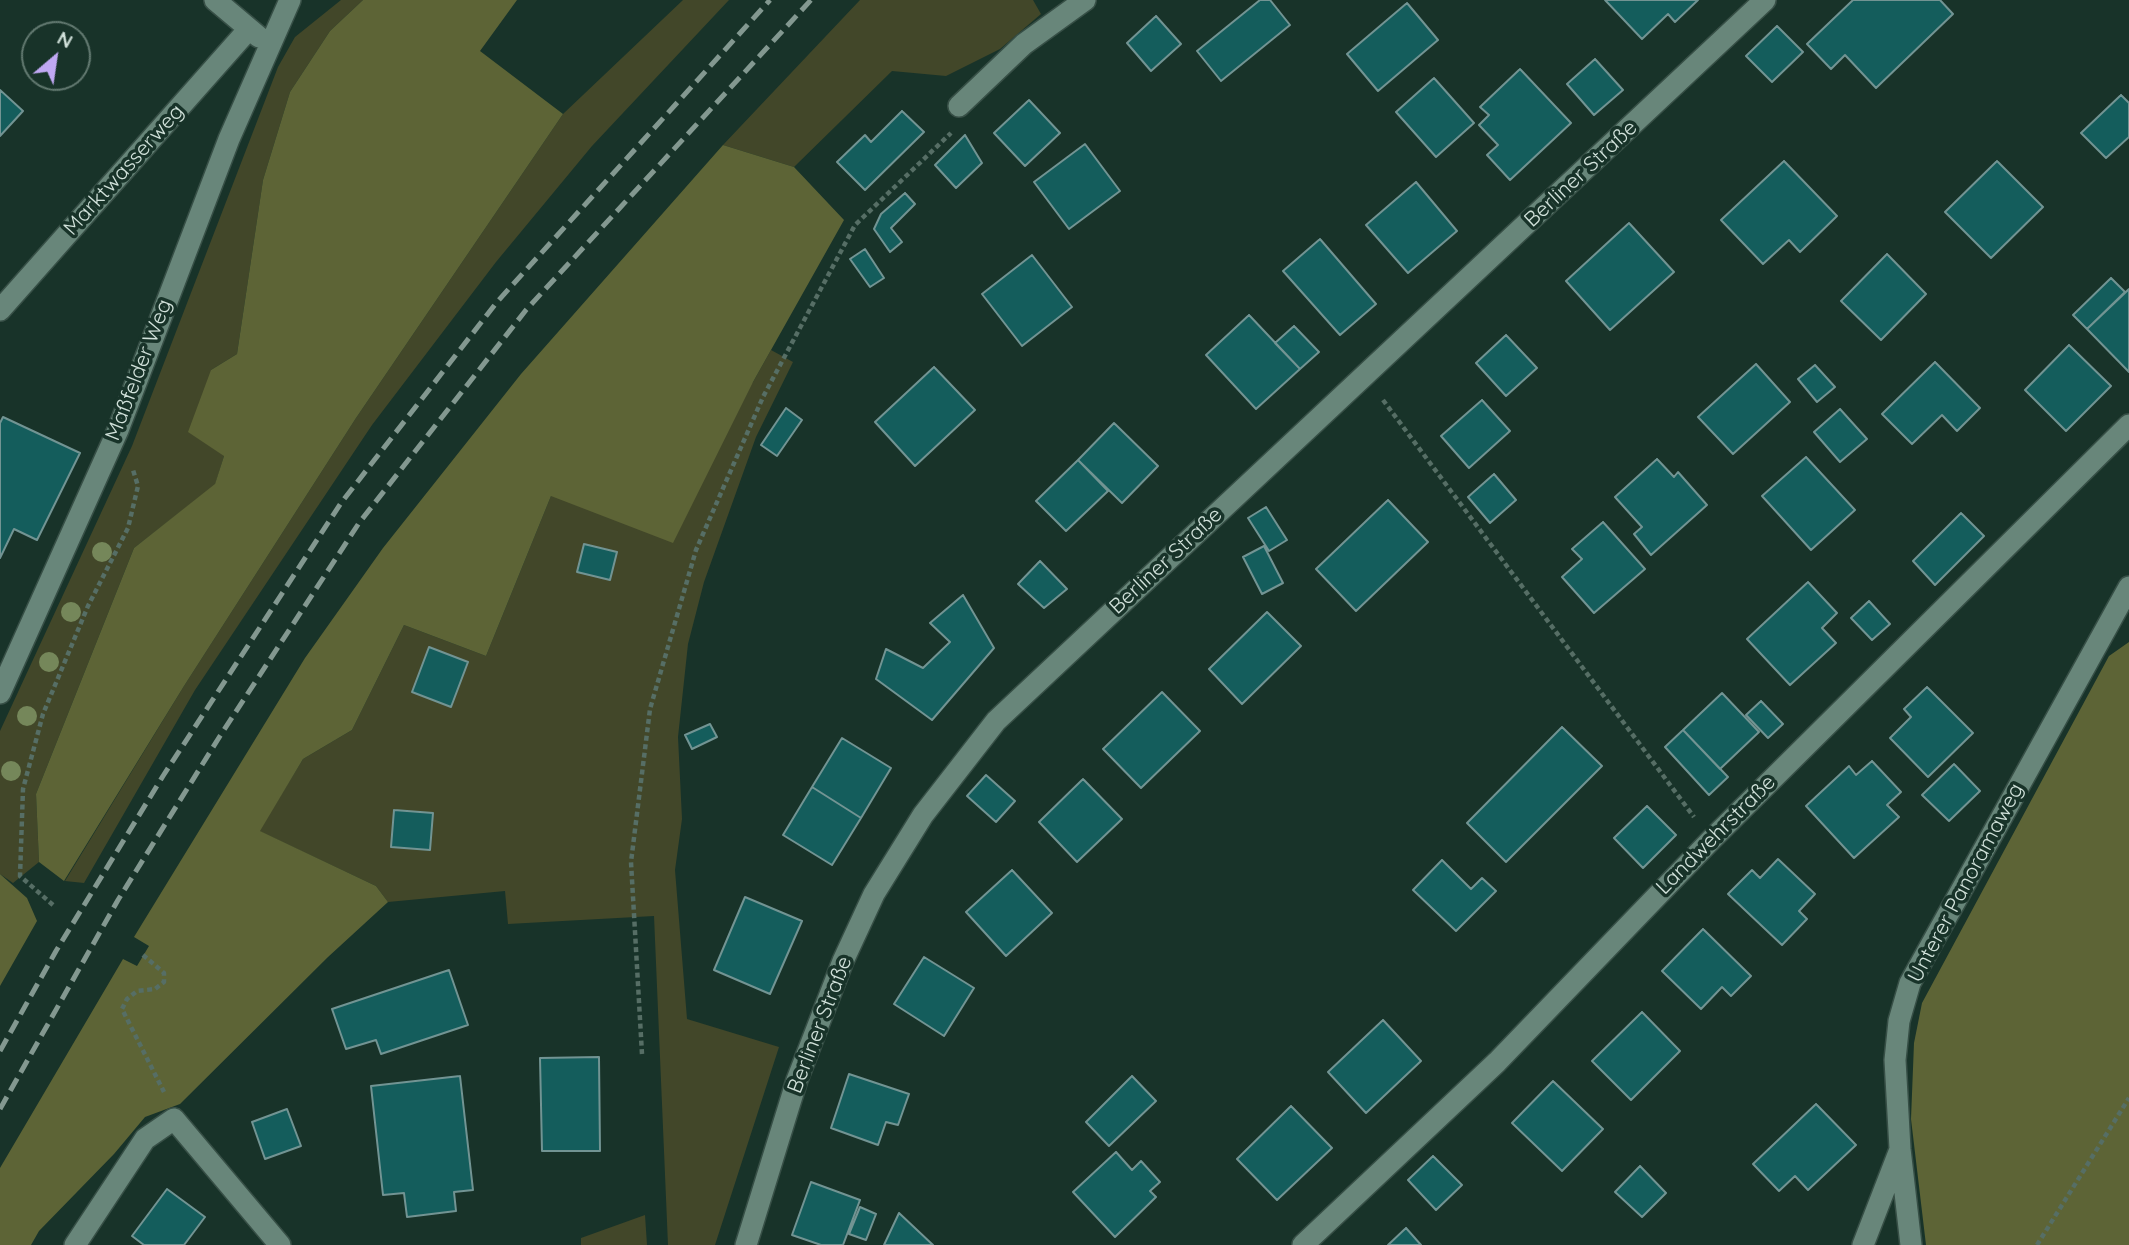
<!DOCTYPE html>
<meta charset="utf-8">
<style>
body{margin:0}
#map{position:relative;width:2129px;height:1245px;overflow:hidden;background:#183329;font-family:Quicksand,sans-serif}
canvas{display:block}
.north{position:absolute;left:21px;top:21px;width:70px;height:70px;box-sizing:border-box;background:#183329;border:2px solid #627970;border-radius:50%;rotate:29deg;font-size:19px;font-weight:700;line-height:28px;text-align:center;color:#d2e2db}
.north::after{content:'';display:block;margin:auto;width:24px;height:32px;background:#c0a8f3;clip-path:polygon(50% 0,100% 100%,50% 72%,0 100%)}
</style>
<div id="map">
<canvas width="2129" height="1245"></canvas>
<div class="north">N</div>
</div>
<script>
const ctx = document.querySelector('canvas').getContext('2d');
ctx.lineJoin = 'round';
function fillPath(path, color) {
  ctx.fillStyle = color;
  ctx.fill(path, 'evenodd');
}
function toPath(rows) {
  const path = new Path2D();
  for (const r of rows) {
    path.moveTo(r[0], r[1]);
    for (let i = 2; i < r.length; i += 2) path.lineTo(r[i], r[i + 1]);
  }
  return path;
}
function strokePath(path, color, width, dash) {
  ctx.strokeStyle = color;
  ctx.lineWidth = width;
  ctx.lineCap = dash ? 'butt' : 'round';
  ctx.setLineDash(dash || []);
  ctx.stroke(path);
}
function drawText(font, color, halo, rows, align = 'center') {
  ctx.font = font + ' Quicksand,sans-serif';
  ctx.lineWidth = 7;
  ctx.setLineDash([]);
  ctx.textBaseline = 'middle';
  ctx.strokeStyle = halo;
  ctx.fillStyle = color;
  for (const [text, x, y, turn = 0] of rows) {
    ctx.save();
    ctx.translate(x, y);
    ctx.rotate((+turn || 0) * Math.PI / 180);
    ctx.textAlign = isNaN(turn) ? turn : align;
    if (halo) ctx.strokeText(text, 0, 0);
    ctx.fillText(text, 0, 0);
    ctx.restore();
  }
}
fillPath(toPath([
 [341,0,363,0,330,31,290,92,263,180,237,354,211,370,224,456,215,485,134,548,36,794,39,862,13,883,0,874,0,731,132,446,278,67,295,37],
 [683,0,729,0,592,146,496,262,372,425,195,690,84,883,65,881,184,686,356,418,563,114],
 [860,0,1033,0,1041,14,1000,49,946,76,892,71,794,167,723,145],
 [771,350,793,362,756,437,704,582,688,644,678,737,682,819,675,870,687,1019,779,1047,715,1245,668,1245,654,916,508,924,505,891,388,902,376,886,259,831,303,759,352,730,404,625,486,656,551,496,753,382],
 [645,1215,647,1245,581,1245,581,1238]
]), '#424729');
fillPath(toPath([
 [363,0,517,0,480,51,563,114,356,418,184,686,64,881,39,862,36,794,134,548,215,484,224,456,188,432,211,370,237,354,263,180,290,92,330,31],
 [723,145,794,167,844,220,753,382,673,543,551,496,486,656,404,625,352,730,303,759,260,831,376,886,388,902,328,957,180,1104,145,1117,114,1154,39,1231,31,1245,0,1245,0,1168,123,959,137,966,149,946,134,937,305,658,383,548,521,374],
 [2129,642,2129,1245,1926,1245,1911,1119,1914,1043,1922,1003,2109,656],
 [0,874,27,898,37,921,0,986]
]), '#5d6436');
const building = toPath([
 [1260,0,1270,0,1290,25,1221,81,1197,51,1260,0],
 [1605,0,1698,0,1675,22,1668,14,1642,39,1605,0],
 [1853,0,1940,0,1953,14,1876,88,1845,55,1831,69,1807,44,1853,0],
 [1407,3,1438,40,1378,91,1347,54,1407,3],
 [1156,16,1181,44,1151,71,1127,43,1156,16],
 [1777,26,1803,52,1772,82,1746,56,1777,26],
 [1595,59,1623,90,1594,115,1567,84,1595,59],
 [1520,69,1571,123,1510,180,1487,155,1498,145,1479,125,1489,115,1480,107,1520,69],
 [1434,78,1474,123,1436,157,1396,112,1434,78],
 [0,90,23,111,0,136,0,90],
 [2121,95,2129,103,2129,137,2106,158,2081,133,2121,95],
 [1029,100,1060,133,1025,166,994,133,1029,100],
 [902,111,924,132,865,190,837,162,865,135,871,142,902,111],
 [965,135,982,163,956,188,935,165,965,135],
 [1085,144,1120,191,1069,229,1034,182,1085,144],
 [1784,161,1837,216,1800,252,1789,240,1763,264,1721,220,1784,161],
 [1997,161,2043,207,1991,258,1945,212,1997,161],
 [1416,182,1457,231,1408,273,1366,225,1416,182],
 [905,193,915,204,891,228,902,242,890,252,874,229,881,214,905,193],
 [1629,223,1674,272,1610,330,1566,281,1629,223],
 [1320,239,1376,304,1340,335,1283,271,1320,239],
 [865,249,884,278,870,287,850,259,865,249],
 [1887,254,1926,294,1881,340,1841,301,1887,254],
 [1032,255,1072,307,1022,346,982,294,1032,255],
 [2111,278,2125,292,2087,329,2073,315,2111,278],
 [2129,289,2129,372,2087,329,2129,289],
 [1249,315,1300,369,1256,409,1206,355,1249,315],
 [1294,326,1319,352,1300,369,1275,343,1294,326],
 [1506,335,1537,368,1506,396,1476,363,1506,335],
 [2069,345,2111,386,2066,431,2025,390,2069,345],
 [1935,362,1980,408,1957,431,1942,415,1912,444,1882,414,1935,362],
 [1756,364,1790,402,1733,454,1698,417,1756,364],
 [1815,365,1835,387,1817,402,1798,379,1815,365],
 [934,367,975,410,915,466,875,422,934,367],
 [1482,400,1510,431,1469,468,1441,436,1482,400],
 [786,408,802,420,777,456,761,445,786,408],
 [1840,409,1867,439,1840,462,1814,432,1840,409],
 [3,417,80,453,37,540,14,529,0,558,0,423,3,417],
 [1114,423,1158,466,1122,503,1078,460,1114,423],
 [1806,457,1855,510,1811,550,1762,496,1806,457],
 [1657,459,1674,477,1678,472,1707,505,1651,555,1634,534,1642,527,1615,497,1657,459],
 [1078,460,1108,491,1066,531,1036,501,1078,460],
 [1494,474,1516,500,1490,523,1468,497,1494,474],
 [1388,500,1428,542,1356,611,1316,569,1388,500],
 [1266,507,1287,540,1269,551,1248,518,1266,507],
 [1961,513,1984,536,1935,585,1913,561,1961,513],
 [1603,522,1645,569,1594,613,1562,577,1582,559,1572,549,1603,522],
 [584,544,617,552,610,580,577,572,584,544],
 [1264,546,1283,583,1262,594,1243,557,1264,546],
 [1040,561,1067,589,1044,608,1018,584,1040,561],
 [1808,582,1837,613,1822,628,1836,643,1790,685,1747,639,1808,582],
 [963,595,994,648,932,720,876,679,886,649,923,668,950,642,930,623,963,595],
 [1869,601,1890,624,1872,640,1851,618,1869,601],
 [1267,612,1301,646,1242,704,1209,669,1267,612],
 [429,647,468,662,451,707,412,692,429,647],
 [1927,687,1973,733,1928,777,1890,738,1911,717,1904,709,1927,687],
 [1162,692,1200,731,1141,788,1103,749,1162,692],
 [1722,693,1759,732,1720,769,1683,730,1722,693],
 [1761,701,1783,724,1768,738,1746,715,1761,701],
 [710,724,717,737,692,749,685,735,710,724],
 [1562,727,1602,766,1506,862,1467,823,1562,727],
 [1683,730,1728,777,1709,795,1665,747,1683,730],
 [842,738,891,768,861,818,812,787,842,738],
 [1872,761,1901,792,1887,805,1899,817,1854,858,1806,806,1849,766,1856,775,1872,761],
 [1954,764,1980,791,1949,821,1922,795,1954,764],
 [986,775,1015,801,996,822,967,796,986,775],
 [1083,779,1122,819,1077,862,1039,822,1083,779],
 [812,787,861,818,832,865,783,835,812,787],
 [1647,806,1676,835,1643,868,1614,838,1647,806],
 [394,810,433,813,430,850,391,847,394,810],
 [1778,859,1815,894,1799,911,1807,919,1782,945,1728,894,1752,870,1760,878,1778,859],
 [1442,860,1471,889,1482,878,1496,891,1456,931,1413,890,1442,860],
 [1012,870,1052,913,1006,956,966,912,1012,870],
 [745,897,802,921,770,994,714,970,745,897],
 [1703,929,1751,976,1731,996,1722,987,1701,1009,1662,971,1703,929],
 [924,957,974,988,944,1036,894,1004,924,957],
 [449,970,468,1025,381,1054,376,1040,346,1049,332,1009,449,970],
 [1642,1012,1680,1051,1631,1100,1592,1061,1642,1012],
 [1383,1020,1421,1061,1366,1113,1328,1072,1383,1020],
 [599,1057,600,1151,542,1151,540,1058,599,1057],
 [849,1074,909,1094,898,1125,886,1122,878,1145,831,1128,849,1074],
 [460,1076,473,1190,454,1192,456,1211,407,1217,404,1193,383,1195,371,1086,460,1076],
 [1132,1076,1156,1101,1109,1146,1086,1122,1132,1076],
 [1553,1081,1603,1129,1562,1171,1512,1123,1553,1081],
 [1816,1104,1856,1145,1808,1190,1795,1176,1779,1191,1753,1164,1816,1104],
 [1291,1106,1332,1148,1277,1200,1237,1159,1291,1106],
 [287,1109,301,1146,265,1159,252,1122,287,1109],
 [1116,1152,1132,1170,1141,1161,1160,1182,1150,1191,1156,1197,1115,1237,1073,1192,1116,1152],
 [1433,1156,1462,1185,1436,1210,1408,1180,1433,1156],
 [1640,1166,1666,1193,1642,1217,1615,1192,1640,1166],
 [811,1182,860,1200,843,1245,821,1245,792,1235,811,1182],
 [167,1189,205,1217,184,1245,144,1245,132,1236,167,1189],
 [860,1207,876,1214,866,1240,849,1234,860,1207],
 [899,1213,933,1245,884,1245,899,1213],
 [1406,1228,1421,1245,1388,1245,1406,1228]
]);
fillPath(building, '#145d5c');
strokePath(building, '#729493', 2);
const minor = toPath([
 [215,0,259,37],
 [959,106,1024,44,1085,0],
 [0,310,248,30],
 [0,693,118,430,229,139,290,0],
 [75,1245,145,1139,174,1119,280,1245],
 [746,1245,797,1080,843,961,874,894,923,815,996,721,1765,0],
 [1303,1245,1497,1062,1711,840,2129,425],
 [1863,1245,1899,1152],
 [1911,1245,1900,1149,1895,1060,1899,1021,1910,983,2129,587]
]);
strokePath(minor, '#374f46', 24);
strokePath(toPath([
 [1383,400,1694,817],
 [53,905,20,876,23,789,43,714,88,606,128,528,138,486,133,470],
 [143,955,164,973,164,982,155,989,137,991,127,999,122,1009,164,1092],
 [642,1054,631,862,650,709,696,550,763,397,855,225,951,133],
 [2037,1245,2129,1098]
]), '#566e65', 4.5, [5, 3.5]);
strokePath(minor, '#68867a', 21);
strokePath(toPath([
 [0,1051,56,951,163,776,341,503,497,302,770,0],
 [0,1109,118,900,220,736,359,523,526,310,811,0]
]), '#839890', 5, [14, 7]);
ctx.fillStyle = '#75875a';
for (const [x, y] of [
 [102,552],
 [71,612],
 [49,662],
 [27,716],
 [11,771]
]) {
  ctx.beginPath();
  ctx.arc(x, y, 10, 0, 2 * Math.PI);
  ctx.fill();
}
drawText('21px', '#d2e2db', '#183329', [
 ["Marktwasserweg",124,170,-48],
 ["Berliner Straße",1581,174,-43],
 ["Maßfelder Weg",139,370,-69],
 ["Berliner Straße",1166,561,-43],
 ["Landwehrstraße",1716,835,-45],
 ["Unterer Panoramaweg",1966,883,-62],
 ["Berliner Straße",820,1025,-69]
]);
</script>
